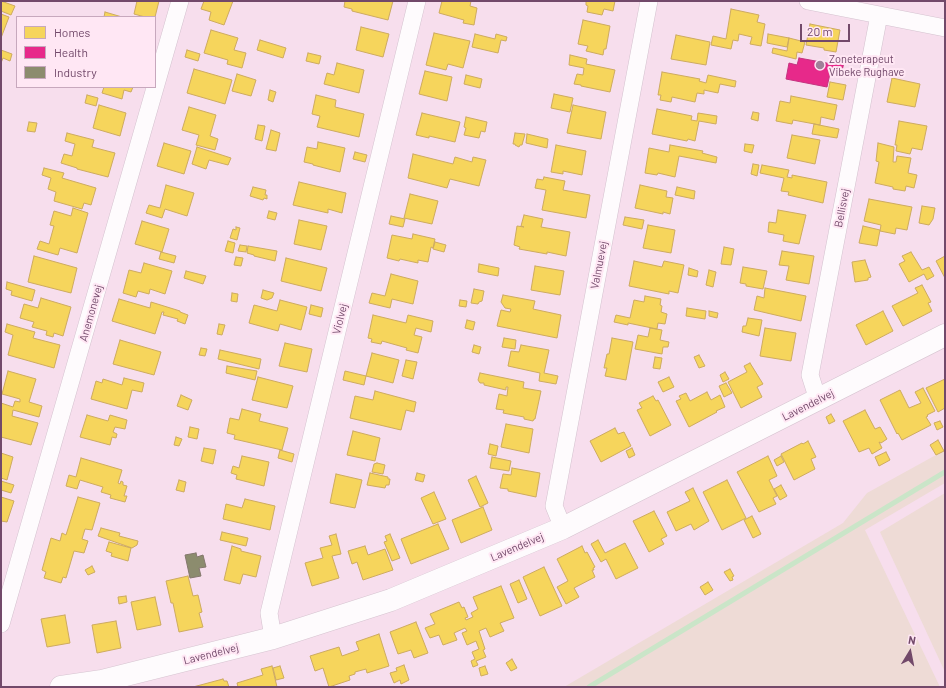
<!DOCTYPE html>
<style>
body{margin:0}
#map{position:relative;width:946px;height:688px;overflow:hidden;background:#f5e7ef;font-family:Barlow,sans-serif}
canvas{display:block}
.frame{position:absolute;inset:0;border:2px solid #72496a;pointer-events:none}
.legend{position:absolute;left:16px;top:16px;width:140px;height:72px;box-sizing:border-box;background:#ffe7f4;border:1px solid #c7a8bd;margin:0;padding:5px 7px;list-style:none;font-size:12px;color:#72496a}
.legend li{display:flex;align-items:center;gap:8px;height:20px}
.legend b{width:20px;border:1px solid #c7a8bd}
.north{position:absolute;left:890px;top:632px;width:40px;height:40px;-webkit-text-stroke:3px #ffe7f4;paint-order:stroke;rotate:10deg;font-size:11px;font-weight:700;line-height:16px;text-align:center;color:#72496a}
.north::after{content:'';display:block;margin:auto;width:14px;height:18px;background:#72496a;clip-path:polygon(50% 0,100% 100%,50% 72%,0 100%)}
.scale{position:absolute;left:800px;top:24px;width:50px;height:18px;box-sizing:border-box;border:2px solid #72496a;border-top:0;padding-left:5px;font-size:12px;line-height:14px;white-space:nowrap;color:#72496a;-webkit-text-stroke:3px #ffe7f4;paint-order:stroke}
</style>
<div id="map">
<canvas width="946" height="688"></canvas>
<div class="frame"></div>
<ul class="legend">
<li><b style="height:11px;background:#f6d55c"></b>Homes</li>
<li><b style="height:11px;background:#e7298a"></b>Health</li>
<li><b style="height:11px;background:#8c8c6e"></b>Industry</li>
</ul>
<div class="north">N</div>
<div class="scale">20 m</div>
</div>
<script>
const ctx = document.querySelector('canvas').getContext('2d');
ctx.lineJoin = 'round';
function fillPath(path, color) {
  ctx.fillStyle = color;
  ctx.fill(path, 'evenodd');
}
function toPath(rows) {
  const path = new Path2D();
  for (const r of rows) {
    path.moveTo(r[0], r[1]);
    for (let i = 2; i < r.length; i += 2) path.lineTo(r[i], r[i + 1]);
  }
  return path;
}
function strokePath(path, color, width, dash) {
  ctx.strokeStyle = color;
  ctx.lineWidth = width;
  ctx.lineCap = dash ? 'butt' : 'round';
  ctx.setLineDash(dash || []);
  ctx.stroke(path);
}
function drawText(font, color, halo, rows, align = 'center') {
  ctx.font = font + ' Barlow,sans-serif';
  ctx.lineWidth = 4;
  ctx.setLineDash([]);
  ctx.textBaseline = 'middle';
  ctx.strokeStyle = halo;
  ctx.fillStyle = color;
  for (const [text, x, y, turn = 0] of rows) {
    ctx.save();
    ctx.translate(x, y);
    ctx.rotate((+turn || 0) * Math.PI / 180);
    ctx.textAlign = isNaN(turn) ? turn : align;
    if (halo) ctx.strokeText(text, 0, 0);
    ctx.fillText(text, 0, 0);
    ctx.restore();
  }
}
fillPath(toPath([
 [1,1,945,1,945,687,1,687],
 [17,17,155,17,155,87,17,87]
]), '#f7deed');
fillPath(toPath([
 [945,450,945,483,865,530,940,687,564,687,843,523,867,493],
 [945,493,945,672,880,532]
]), '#eedbd6');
const homes = toPath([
 [1,1,15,6,11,15,1,11,1,1],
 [137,1,159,1,155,17,145,17,134,14,137,1],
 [204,1,233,1,224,25,209,20,211,12,201,9,204,1],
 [345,1,393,1,388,20,352,11,352,9,344,7,345,1],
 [442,1,471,1,470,6,477,8,474,25,463,23,464,20,439,13,442,1],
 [586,1,615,1,613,11,604,9,602,15,587,12,588,6,586,5,586,1],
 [731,9,759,15,757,22,765,24,761,46,750,44,752,37,739,34,738,41,733,40,731,49,711,45,713,36,726,39,731,9],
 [105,12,122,17,104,17,105,12],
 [1,14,9,17,1,38,1,14],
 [583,20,610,26,606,49,604,49,603,55,586,51,588,46,578,44,583,20],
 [810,24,840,30,836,52,824,50,824,48,806,45,810,24],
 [361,27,389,34,383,57,356,50,361,27],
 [211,30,238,38,234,50,246,53,242,68,227,64,228,60,204,53,211,30],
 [434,33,470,41,463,68,448,64,446,70,426,65,434,33],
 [475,34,495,39,496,34,507,37,506,41,501,40,498,53,472,47,475,34],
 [768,34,789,38,787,47,767,43,768,34],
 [676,35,710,42,706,65,671,59,676,35],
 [789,38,805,42,802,53,797,52,796,59,772,53,773,48,787,51,789,38],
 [260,40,286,48,283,58,257,50,260,40],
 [1,50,12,54,10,61,3,58,1,63,1,50],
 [187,50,200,54,198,61,185,57,187,50],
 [308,53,321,56,319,64,306,61,308,53],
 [570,55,587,59,586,64,615,70,610,92,581,86,581,85,574,84,577,74,583,75,584,68,569,65,570,55],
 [337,63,364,70,359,93,324,84,327,73,334,75,337,63],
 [194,69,232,80,225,104,187,93,194,69],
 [425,71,452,77,447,101,419,94,425,71],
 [662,72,700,79,699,81,706,83,708,75,736,81,735,87,720,84,718,93,704,90,704,94,697,93,695,102,672,97,671,102,660,100,661,95,658,95,662,72],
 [237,74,256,80,251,96,232,91,237,74],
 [466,75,482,79,480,88,464,84,466,75],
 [892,78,920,84,915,107,887,102,892,78],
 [830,82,846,85,843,100,827,97,830,82],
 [104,87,133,87,131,92,124,90,122,99,102,93,104,87],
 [270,90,276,92,273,102,268,100,270,90],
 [554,94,573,98,570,112,551,108,554,94],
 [87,95,98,98,96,106,85,103,87,95],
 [316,95,336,100,335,107,364,114,359,137,317,127,320,116,312,114,316,95],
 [791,96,837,105,834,120,821,117,820,125,793,120,792,124,776,121,780,101,790,103,791,96],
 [99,105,126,113,120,136,93,128,99,105],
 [573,105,606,112,601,139,567,133,573,105],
 [189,107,216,115,210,136,218,139,215,150,196,145,199,135,182,130,189,107],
 [657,109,692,116,691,120,697,121,698,113,717,116,716,124,699,121,695,141,688,139,687,141,652,134,657,109],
 [753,112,759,113,758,121,751,119,753,112],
 [422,113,460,122,455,142,429,136,429,138,416,135,422,113],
 [466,117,487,122,485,132,481,131,479,138,464,135,466,128,464,127,466,117],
 [899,121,927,126,922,150,912,148,910,154,896,151,897,145,895,145,899,121],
 [29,122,37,123,35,132,27,131,29,122],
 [814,124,839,129,837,138,812,134,814,124],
 [258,125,265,126,262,141,255,139,258,125],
 [271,130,280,133,276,151,266,149,271,130],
 [67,133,94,140,92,147,115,153,108,177,77,169,77,168,61,163,64,154,72,156,75,144,65,141,67,133],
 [515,133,525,134,522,145,520,145,519,147,515,145,515,144,513,144,515,133],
 [527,134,548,139,547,148,526,143,527,134],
 [792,135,820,140,815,164,787,158,792,135],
 [318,142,345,148,340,172,313,165,313,164,304,162,307,147,317,149,318,142],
 [164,143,191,151,184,174,157,166,164,143],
 [878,143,894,147,893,162,896,162,897,156,911,158,908,173,917,175,914,188,906,186,905,191,893,189,893,187,875,183,879,162,876,161,878,143],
 [745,144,754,145,752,153,744,151,745,144],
 [556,145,586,151,582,175,563,171,563,174,551,172,556,145],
 [670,145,703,151,702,153,717,157,716,163,679,156,675,177,658,173,657,175,645,173,649,148,669,152,670,145],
 [197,147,231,158,228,165,209,160,206,169,192,164,197,147],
 [355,152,367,155,365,162,353,159,355,152],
 [413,154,453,164,455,157,472,162,473,157,486,160,479,186,450,179,447,188,408,178,413,154],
 [753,164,759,165,757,176,751,174,753,164],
 [762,165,789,170,787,177,792,178,792,175,827,182,823,203,788,195,789,192,781,191,784,178,760,173,762,165],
 [44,168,64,173,62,178,96,188,91,205,84,203,82,209,54,201,56,192,48,189,51,178,42,175,44,168],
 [544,177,565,181,563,190,590,195,586,218,542,210,546,190,535,188,537,179,543,180,544,177],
 [299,182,346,193,342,213,328,209,328,213,293,205,299,182],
 [166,185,194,193,187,216,165,209,162,218,146,213,149,205,160,208,166,185],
 [640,185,667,191,666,197,673,198,670,214,663,212,663,214,635,208,640,185],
 [253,187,266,190,265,195,267,195,267,199,264,198,263,200,250,196,253,187],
 [677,187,695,191,694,199,675,195,677,187],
 [410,194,438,201,432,224,404,218,410,194],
 [869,199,912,207,907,230,896,228,895,234,880,231,881,225,864,221,869,199],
 [922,206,935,208,933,219,929,225,919,223,922,206],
 [73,208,88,213,77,253,60,248,58,255,37,249,40,241,49,244,54,226,50,225,54,211,71,216,73,208],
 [778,210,806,215,799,244,783,241,784,235,768,232,769,222,776,223,778,210],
 [269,211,277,213,275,220,267,218,269,211],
 [524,215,543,219,541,227,570,232,566,256,547,252,547,254,519,249,520,247,514,245,517,226,524,227,521,226,524,215],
 [391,216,405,219,403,227,389,224,391,216],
 [625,217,644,220,642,229,623,225,625,217],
 [299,220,327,226,321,250,294,244,299,220],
 [142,221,169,229,162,252,135,244,142,221],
 [648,225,675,230,671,253,643,248,648,225],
 [863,226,880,230,877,246,859,243,863,226],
 [236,227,240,228,237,240,230,238,233,229,236,230,236,227],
 [413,234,435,239,433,248,431,247,428,262,418,260,418,263,400,259,399,261,387,258,392,235,412,239,413,234],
 [228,241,235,243,233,253,225,251,228,241],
 [435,242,446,245,444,252,433,249,435,242],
 [240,245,247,246,246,252,238,251,240,245],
 [248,246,277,251,275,261,254,256,254,255,247,253,248,246],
 [724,247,734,249,731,265,721,264,724,247],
 [782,251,814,256,809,284,786,280,789,266,779,265,782,251],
 [161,252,176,256,174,263,159,259,161,252],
 [911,252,922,270,929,267,934,276,927,280,924,274,909,282,899,264,905,261,902,256,911,252],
 [34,256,77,268,71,293,28,282,34,256],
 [945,256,945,278,936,261,945,256],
 [236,257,243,258,241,266,234,265,236,257],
 [286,258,327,268,321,291,281,281,286,258],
 [865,260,871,277,868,278,868,280,855,282,852,262,865,260],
 [634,261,662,267,664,261,684,265,678,293,669,291,669,294,629,286,634,261],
 [144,263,172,271,165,294,150,289,149,294,138,291,136,297,123,293,129,270,141,273,144,263],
 [479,264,499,268,498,276,478,272,479,264],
 [535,266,564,271,560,295,531,290,535,266],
 [743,267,767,271,763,289,746,286,746,284,740,283,743,267],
 [689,268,698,271,697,277,688,275,689,268],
 [709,270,716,272,713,287,706,285,709,270],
 [186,271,206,276,203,284,184,278,186,271],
 [391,274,418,281,413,304,392,299,390,308,369,303,372,293,385,296,391,274],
 [7,282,35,290,32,301,11,295,12,291,6,289,7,282],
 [922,285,931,302,928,303,932,311,903,326,892,306,918,293,915,288,922,285],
 [765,288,806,296,801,321,754,310,757,296,764,298,765,288],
 [474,289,484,291,482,301,479,302,478,304,471,303,474,289],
 [263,290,274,293,272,298,267,300,261,298,263,290],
 [232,293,238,294,237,302,231,301,232,293],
 [503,295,535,301,533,309,561,315,557,338,497,326,501,310,510,312,511,309,505,308,501,302,503,295],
 [645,296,661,299,660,305,662,306,661,312,667,314,665,324,658,323,657,329,628,323,628,325,614,322,616,315,630,318,634,300,644,302,645,296],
 [41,298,71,307,63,336,54,333,53,337,46,335,47,331,32,327,34,322,20,318,24,304,38,308,41,298],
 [119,299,150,308,151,302,180,311,180,312,188,315,185,324,177,321,178,319,163,315,164,312,162,312,155,334,112,321,119,299],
 [280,300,307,307,301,330,280,324,278,331,249,323,254,305,277,311,280,300],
 [460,300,467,301,466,307,459,306,460,300],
 [311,305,323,308,321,317,309,314,311,305],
 [687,308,706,311,705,319,686,316,687,308],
 [709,311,718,313,717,318,709,316,709,311],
 [883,311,893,331,866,345,856,325,883,311],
 [373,315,406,323,408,315,433,321,431,332,416,328,414,335,422,337,418,353,406,350,407,348,382,341,381,344,371,342,372,339,368,338,373,315],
 [748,318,762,320,759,336,742,332,743,326,746,326,748,318],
 [467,320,475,322,473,330,465,328,467,320],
 [7,324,35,332,33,338,60,345,54,368,8,355,13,335,5,332,7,324],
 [219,324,225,325,222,335,217,334,219,324],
 [650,328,662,330,660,340,669,342,668,347,663,347,662,354,635,349,638,335,648,337,650,328],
 [765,328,796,333,791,361,760,356,765,328],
 [504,338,516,340,515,349,502,347,504,338],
 [612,338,633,342,626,380,605,376,607,368,604,368,607,354,609,354,612,338],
 [120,340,161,352,154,375,113,364,120,340],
 [285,343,312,349,307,372,279,366,285,343],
 [474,345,481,347,479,354,472,352,474,345],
 [521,345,549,350,544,373,558,376,556,384,539,381,540,373,508,366,511,351,519,352,521,345],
 [201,348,207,349,205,356,199,355,201,348],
 [220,350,261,359,259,369,218,359,220,350],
 [372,353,399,360,393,383,366,376,364,385,343,380,345,371,366,376,372,353],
 [699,355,705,366,699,368,694,357,699,355],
 [655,357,662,358,660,369,653,368,655,357],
 [406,360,417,362,413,379,402,376,406,360],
 [750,363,763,384,757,387,762,397,741,408,728,382,747,372,744,366,750,363],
 [227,366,257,371,255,380,226,373,227,366],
 [8,371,36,379,29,402,42,406,39,417,13,410,12,416,38,423,31,445,1,437,1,403,13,407,15,401,20,402,20,399,2,394,8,371],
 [725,372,729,379,723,382,720,375,725,372],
 [480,373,524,382,523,388,541,391,535,419,534,419,533,421,524,419,524,417,503,413,504,410,496,409,499,394,507,396,508,387,506,387,506,390,484,385,484,383,480,383,478,380,480,373],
 [258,377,293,386,287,408,252,400,258,377],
 [669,377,674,387,663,392,658,382,669,377],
 [124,378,144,383,142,392,132,390,127,409,91,399,96,381,102,383,103,379,122,385,124,378],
 [945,379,945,408,938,412,926,388,945,379],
 [726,383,732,393,724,397,719,386,726,383],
 [923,388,935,411,927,415,928,416,926,417,931,425,902,440,898,433,897,434,880,400,900,390,909,408,921,403,915,392,923,388],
 [375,391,416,402,414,412,406,410,401,430,350,418,355,396,373,400,375,391],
 [707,392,711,400,720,395,725,407,716,411,717,412,689,427,676,401,681,399,679,396,686,393,690,401,707,392],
 [181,395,192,400,188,410,177,406,181,395],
 [653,396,656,401,658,400,671,425,650,436,637,410,642,408,639,403,653,396],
 [242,409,261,414,259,421,288,428,282,450,234,439,235,435,227,433,230,418,239,420,242,409],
 [865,410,875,429,880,427,887,439,881,443,879,442,882,448,872,454,869,448,859,452,843,421,865,410],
 [831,414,835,421,829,424,826,417,831,414],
 [87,415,108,421,110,415,127,420,125,429,115,427,113,432,117,434,116,438,112,437,110,445,80,437,87,415],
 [940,421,943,427,937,430,934,423,940,421],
 [506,424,533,429,529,453,501,447,506,424],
 [190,427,199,429,197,439,188,437,190,427],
 [615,428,618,434,624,432,631,446,601,462,590,441,615,428],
 [353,431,380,438,375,461,347,455,353,431],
 [176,437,182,439,179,446,174,445,176,437],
 [938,440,944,451,936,455,930,445,938,440],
 [808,441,816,457,811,459,815,469,794,480,781,454,802,443,803,444,808,441],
 [490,444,498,446,496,456,488,454,490,444],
 [204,448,216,450,213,464,201,461,204,448],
 [632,448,635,455,629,458,626,451,632,448],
 [280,450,294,454,292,462,278,458,280,450],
 [886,452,890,460,879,466,875,457,886,452],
 [1,453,13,457,7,480,1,478,1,453],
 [242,456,269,462,264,486,236,479,237,475,231,473,233,466,239,468,242,456],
 [768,456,777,476,769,480,777,496,773,498,776,504,759,512,737,472,768,456],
 [781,456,784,462,777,466,774,460,781,456],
 [492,457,511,461,509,471,490,468,492,457],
 [81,458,122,470,118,483,120,484,121,481,123,482,123,485,127,486,124,496,127,496,125,502,110,498,111,495,101,492,103,487,80,480,77,489,66,486,69,475,76,477,81,458],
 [377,463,385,465,383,474,372,472,374,464,377,463],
 [512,468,540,473,536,497,508,491,508,489,500,488,503,474,511,475,512,468],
 [370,473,388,477,388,479,390,479,389,485,386,485,385,488,367,485,370,473],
 [417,473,425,475,423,482,415,480,417,473],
 [336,474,362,480,355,508,330,503,336,474],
 [476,476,488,503,480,507,468,480,476,476],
 [179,480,186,482,184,492,176,490,179,480],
 [727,480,746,518,722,530,703,492,727,480],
 [1,481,14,485,11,493,1,490,1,481],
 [781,485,787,496,780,500,774,489,781,485],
 [693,488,709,521,694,530,691,524,676,531,667,512,690,501,685,492,693,488],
 [434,492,446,519,433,524,421,498,434,492],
 [1,497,14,501,7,522,1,521,1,497],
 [78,497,100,503,92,530,85,529,82,539,88,541,84,553,74,551,66,578,63,577,61,583,44,578,46,572,42,570,51,538,60,541,62,533,66,535,78,497],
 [245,499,275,506,270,530,223,519,226,504,242,508,245,499],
 [483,507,492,530,461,543,452,520,483,507],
 [654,511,667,536,661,539,664,544,649,552,633,521,654,511],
 [752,516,761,534,753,538,744,520,752,516],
 [438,524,449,549,411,564,401,539,438,524],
 [101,528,120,533,119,536,138,541,137,545,132,548,98,536,101,528],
 [222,532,248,538,246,546,220,540,222,532],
 [336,534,341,554,332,556,339,578,312,586,305,563,323,558,320,548,332,545,329,536,336,534],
 [390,534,400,558,392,561,384,542,387,541,385,536,390,534],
 [598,540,605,553,625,543,638,568,616,579,606,559,601,562,591,544,598,540],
 [109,542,131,548,128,561,111,556,112,553,106,551,109,542],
 [232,546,241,549,241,551,261,556,256,577,243,574,240,584,224,580,232,546],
 [365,546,368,555,385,549,393,570,363,580,357,562,352,564,348,551,365,546],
 [582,546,585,553,587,552,595,567,593,568,594,570,592,570,595,577,574,588,579,597,566,604,557,587,568,581,557,559,582,546],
 [92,566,95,572,88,575,85,570,92,566],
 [544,567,562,606,540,616,523,577,544,567],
 [730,569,734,576,732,577,733,580,730,581,724,572,730,569],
 [188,576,193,596,198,595,202,612,199,613,203,627,179,632,173,603,171,603,166,581,188,576],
 [519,580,527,599,518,603,510,584,519,580],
 [708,582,713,590,705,595,700,587,708,582],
 [501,586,514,618,500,623,504,631,490,637,486,628,479,631,485,649,483,650,486,657,476,661,478,665,473,667,471,661,475,659,472,652,479,649,476,641,467,645,462,633,467,631,465,628,454,633,457,640,443,645,439,635,430,638,425,628,435,624,430,614,459,602,462,608,464,607,468,617,465,618,466,620,473,617,471,613,478,609,473,597,501,586],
 [126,596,127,602,119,604,118,597,126,596],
 [155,597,161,625,137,630,131,602,155,597],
 [65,615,70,643,47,647,41,619,65,615],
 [116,621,121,648,97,653,92,625,116,621],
 [416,622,428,653,414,658,411,650,398,654,390,632,416,622],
 [379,634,389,666,367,673,366,669,355,672,355,674,349,676,350,680,329,687,323,668,315,671,310,656,339,647,342,656,359,650,356,642,379,634],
 [512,659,517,668,511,671,506,663,512,659],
 [404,665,409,680,401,684,400,680,394,683,390,673,397,671,396,668,404,665],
 [272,666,277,687,238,687,237,683,263,675,261,669,272,666],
 [280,666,284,678,276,680,273,668,280,666],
 [485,666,488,674,481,676,479,668,485,666],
 [223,679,224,681,227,681,229,687,193,687,223,679]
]);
fillPath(homes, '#f6d55c');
strokePath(homes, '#ceab60', 1);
const health = toPath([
 [799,58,832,64,833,60,844,62,842,71,831,69,827,87,786,79,789,63,797,65,799,58]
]);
fillPath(health, '#e7298a');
strokePath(health, '#c43380', 1);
const industry = toPath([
 [196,553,197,557,203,555,206,567,199,568,201,576,190,578,185,555,196,553]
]);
fillPath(industry, '#8c8c6e');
strokePath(industry, '#84786d', 1);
strokePath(toPath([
 [589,687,945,472]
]), '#cae5c8', 5);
const street = toPath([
 [808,1,945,28],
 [818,400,810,375,879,15],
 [563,528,554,506,649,1],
 [1,624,180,1],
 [273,638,269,613,417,1]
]);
const secondary = toPath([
 [61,687,102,681,273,638,391,600,563,528,945,335]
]);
strokePath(street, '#d4c2cf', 18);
strokePath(secondary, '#d6c4d0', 23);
strokePath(street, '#fefbfd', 17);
strokePath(secondary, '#fefbfd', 22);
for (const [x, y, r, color] of [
 [820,65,5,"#a08099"]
]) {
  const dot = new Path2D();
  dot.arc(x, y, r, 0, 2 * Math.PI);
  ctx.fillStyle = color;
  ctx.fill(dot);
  strokePath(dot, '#ffe7f4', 1.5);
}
drawText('11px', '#72496a', '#ffe7f4', [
 ["Zoneterapeut",829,59],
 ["Vibeke Rughave",829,72]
], 'left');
drawText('11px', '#72496a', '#ffe7f4', [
 ["Bellisvej",842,208,-79],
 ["Valmuevej",599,265,-79],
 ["Anemonevej",91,313,-74],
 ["Violvej",340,319,-76],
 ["Lavendelvej",808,405,-27],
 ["Lavendelvej",517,547,-23],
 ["Lavendelvej",211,654,-14]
]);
</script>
